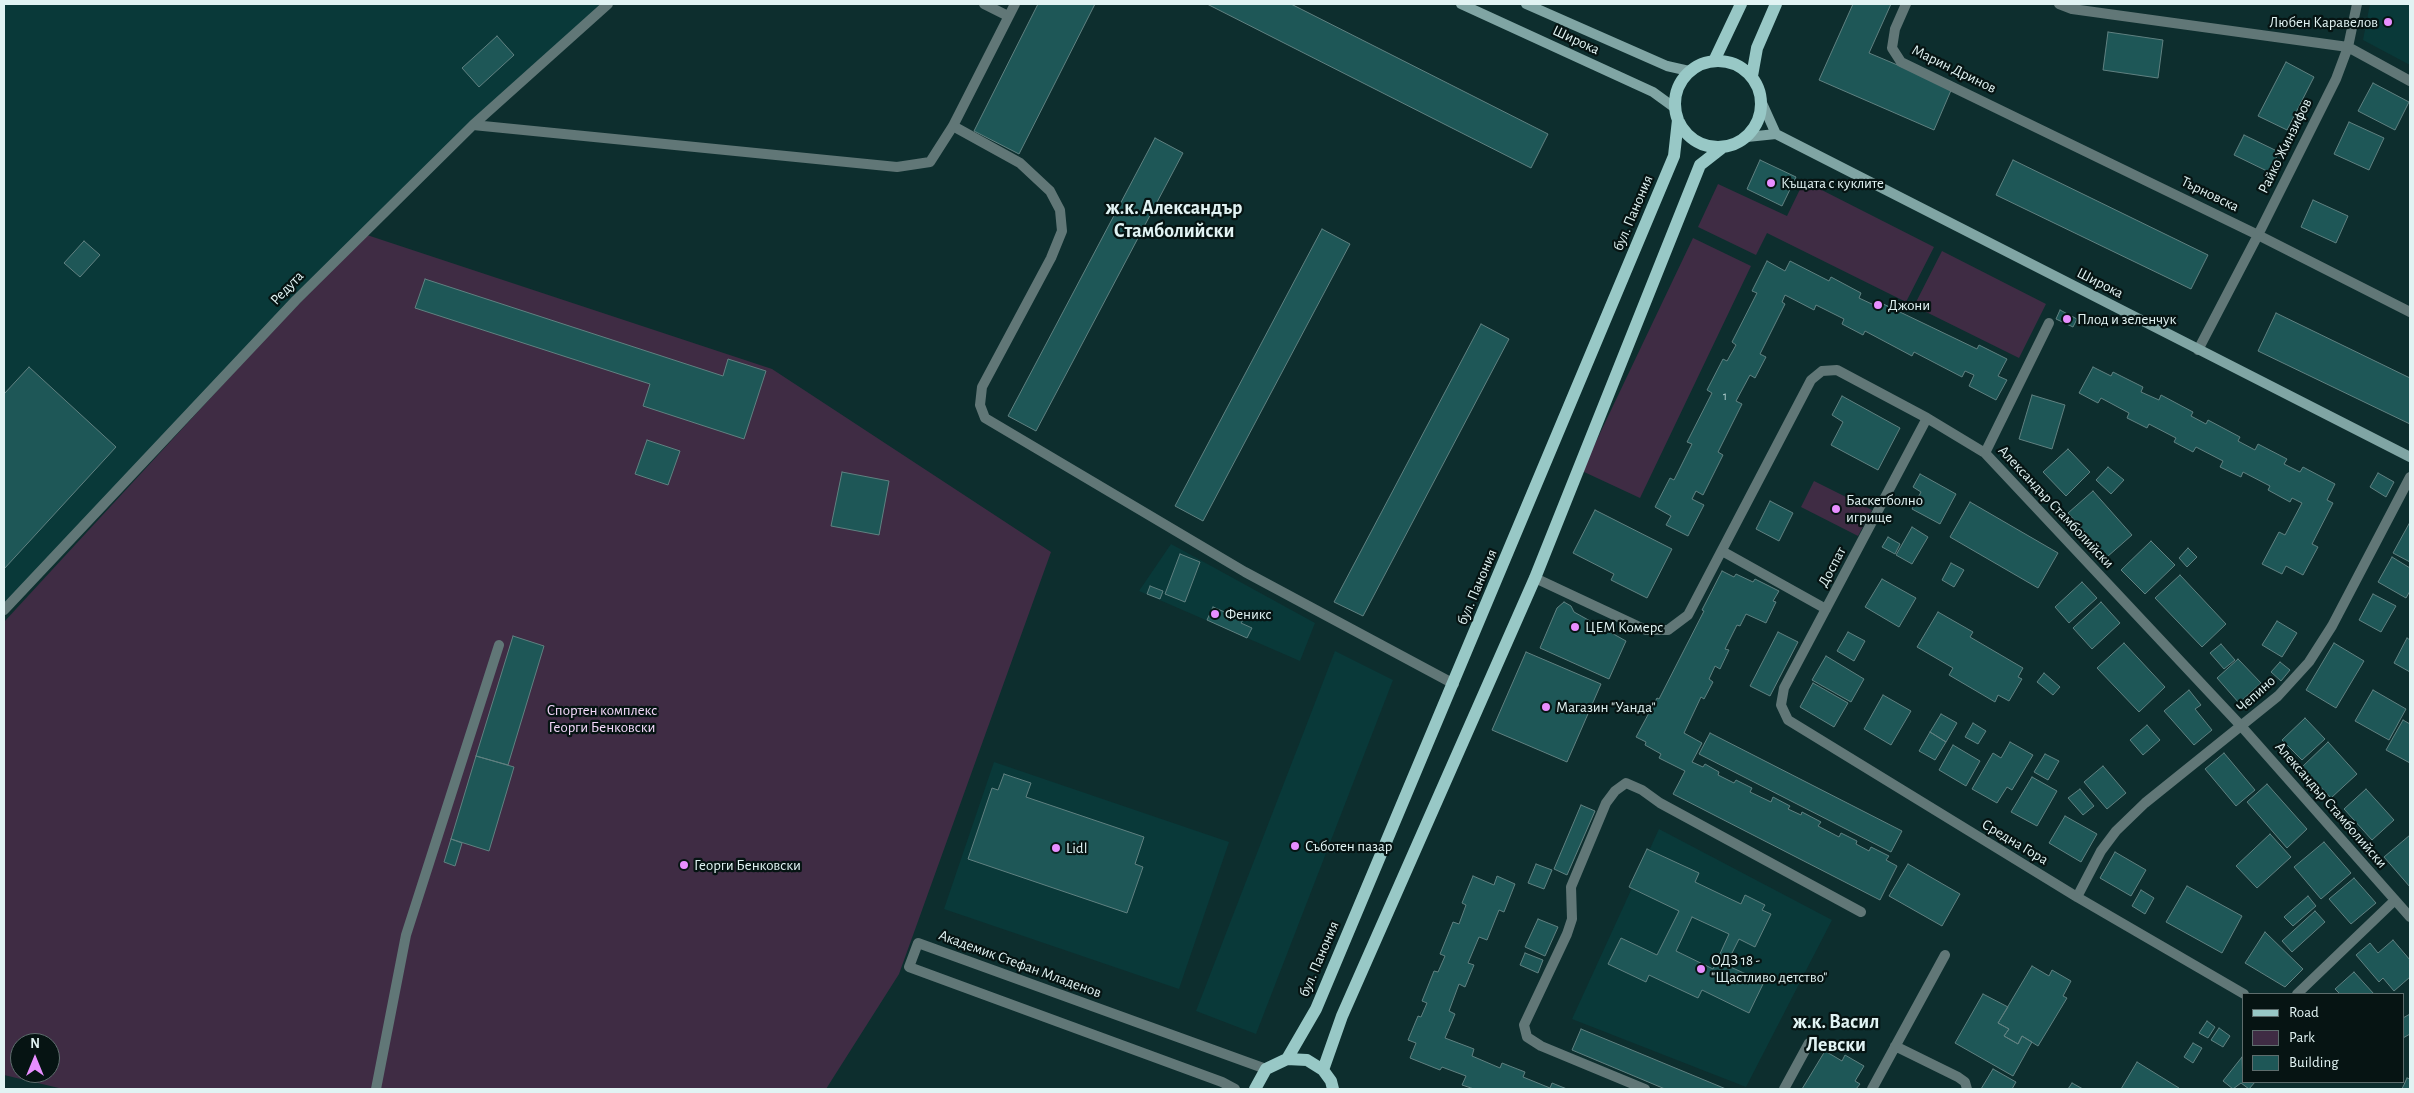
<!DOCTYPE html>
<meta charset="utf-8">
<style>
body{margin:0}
#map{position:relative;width:2414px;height:1093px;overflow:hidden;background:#0d2e2e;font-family:"Alegreya Sans",sans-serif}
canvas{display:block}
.frame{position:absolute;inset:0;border:5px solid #e1f3f3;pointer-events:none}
.legend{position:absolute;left:2242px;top:993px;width:162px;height:90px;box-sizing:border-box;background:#061413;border:1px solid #5e6d6d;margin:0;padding:6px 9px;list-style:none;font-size:15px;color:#e1f3f3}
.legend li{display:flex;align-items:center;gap:10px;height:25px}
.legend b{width:25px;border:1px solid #5e6d6d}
.north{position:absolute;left:10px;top:1033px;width:50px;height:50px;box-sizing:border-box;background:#061413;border:1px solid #5e6d6d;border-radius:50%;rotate:0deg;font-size:14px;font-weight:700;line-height:20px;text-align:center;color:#e1f3f3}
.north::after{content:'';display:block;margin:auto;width:18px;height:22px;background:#e88eff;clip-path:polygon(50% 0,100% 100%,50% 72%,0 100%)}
</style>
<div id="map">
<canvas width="2414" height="1093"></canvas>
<div class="frame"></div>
<ul class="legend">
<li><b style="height:6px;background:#98c8c6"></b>Road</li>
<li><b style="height:14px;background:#3f2c44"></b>Park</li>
<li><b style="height:14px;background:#1e5757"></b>Building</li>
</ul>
<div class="north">N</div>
</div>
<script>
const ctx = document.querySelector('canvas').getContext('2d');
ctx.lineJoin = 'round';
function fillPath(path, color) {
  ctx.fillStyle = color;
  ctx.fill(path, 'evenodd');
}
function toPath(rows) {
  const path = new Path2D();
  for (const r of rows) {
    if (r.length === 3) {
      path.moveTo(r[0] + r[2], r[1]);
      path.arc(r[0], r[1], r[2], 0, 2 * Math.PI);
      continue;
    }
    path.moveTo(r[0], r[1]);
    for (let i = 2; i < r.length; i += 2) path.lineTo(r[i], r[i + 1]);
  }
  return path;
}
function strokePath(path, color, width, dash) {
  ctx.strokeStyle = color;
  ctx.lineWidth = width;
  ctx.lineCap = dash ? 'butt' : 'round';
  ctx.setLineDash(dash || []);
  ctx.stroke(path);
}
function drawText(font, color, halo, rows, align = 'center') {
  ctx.font = font + ' "Alegreya Sans",sans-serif';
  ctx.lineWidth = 4.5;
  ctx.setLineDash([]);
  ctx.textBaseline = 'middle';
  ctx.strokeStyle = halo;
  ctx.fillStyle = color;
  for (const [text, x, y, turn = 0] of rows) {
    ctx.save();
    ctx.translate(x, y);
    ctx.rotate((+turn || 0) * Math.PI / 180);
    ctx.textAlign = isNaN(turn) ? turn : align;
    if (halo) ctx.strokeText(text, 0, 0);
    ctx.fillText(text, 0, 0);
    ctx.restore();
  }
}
fillPath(toPath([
 [4,4,608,4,473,125,4,610],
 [2370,4,2410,4,2410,65,2363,40],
 [1171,544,1315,623,1300,661,1139,591],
 [1335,651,1393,680,1256,1034,1196,1011],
 [994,762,1229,842,1179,989,944,909],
 [1659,829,1832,920,1746,1087,1572,1019]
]), '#093939');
fillPath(toPath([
 [1804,181,1934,247,1906,302,1767,233,1756,255,1698,227,1718,184,1787,216],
 [367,235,772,369,1051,552,899,974,826,1089,63,1089,4,1075,4,622,276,327],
 [20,1043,50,1043,50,1073,20,1073],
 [1693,238,1751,266,1640,498,1582,471],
 [1942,251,2046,304,2019,358,1914,306],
 [1814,481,1872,510,1858,536,1801,507]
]), '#3f2c44');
const building = toPath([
 [1038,4,1095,4,1019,154,974,131,1038,4],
 [1207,4,1291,4,1548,134,1531,168,1207,4],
 [1853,4,1891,4,1869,53,1952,88,1934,130,1819,80,1853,4],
 [2108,32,2163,40,2158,78,2103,70,2108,32],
 [497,36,514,55,479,87,462,68,497,36],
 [2286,62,2314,77,2287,130,2258,116,2286,62],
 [2373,83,2409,102,2395,130,2358,111,2373,83],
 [2349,122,2384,138,2369,170,2334,154,2349,122],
 [2244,135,2279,152,2269,172,2234,155,2244,135],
 [1155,138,1183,153,1036,431,1008,416,1155,138],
 [1760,160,1796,177,1782,206,1747,189,1760,160],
 [2013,160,2208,255,2191,289,1996,195,2013,160],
 [2313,200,2348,216,2336,243,2301,227,2313,200],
 [1322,229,1350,244,1203,521,1175,506,1322,229],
 [84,241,100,255,80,277,64,263,84,241],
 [1767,261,1785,271,1790,261,1829,281,1831,277,1861,293,1859,298,1874,305,1877,301,1977,349,1979,345,2007,359,1998,376,2007,380,1996,400,1969,386,1974,375,1965,371,1962,377,1914,352,1912,356,1865,331,1863,335,1842,324,1844,319,1816,305,1814,310,1785,295,1782,302,1785,304,1760,354,1766,357,1755,378,1750,375,1736,401,1742,404,1718,452,1723,455,1703,495,1696,491,1692,499,1704,505,1688,536,1666,525,1671,516,1655,507,1670,478,1674,480,1692,444,1687,442,1712,393,1707,390,1723,359,1727,361,1736,345,1732,342,1757,293,1752,291,1767,261],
 [425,279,723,376,728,359,766,371,744,439,643,406,650,384,415,308,425,279],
 [2060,310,2077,319,2073,327,2056,319,2060,310],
 [2276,313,2410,378,2410,424,2258,351,2276,313],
 [1481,324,1509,339,1363,616,1334,602,1481,324],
 [29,367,116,447,4,569,4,394,29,367],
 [2093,367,2111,376,2113,372,2143,387,2141,392,2159,400,2161,395,2193,412,2191,416,2206,424,2208,420,2240,437,2238,441,2255,450,2258,444,2287,459,2284,464,2300,472,2303,467,2335,484,2327,500,2333,503,2312,544,2318,547,2303,575,2286,566,2282,574,2262,564,2279,532,2285,535,2302,503,2292,498,2290,502,2268,490,2270,486,2243,472,2241,477,2220,467,2223,461,2196,447,2193,452,2174,442,2176,438,2149,424,2147,428,2127,418,2129,413,2101,398,2098,403,2079,393,2093,367],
 [2032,395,2065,405,2052,449,2019,439,2032,395],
 [1842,396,1900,428,1878,470,1831,445,1843,422,1832,415,1842,396],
 [647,440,680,451,668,485,635,474,647,440],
 [2068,449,2090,472,2066,496,2043,472,2068,449],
 [2108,467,2124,480,2111,494,2096,480,2108,467],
 [842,472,889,481,879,535,831,526,842,472],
 [2378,473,2394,482,2386,497,2370,487,2378,473],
 [1920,474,1956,494,1940,524,1912,509,1921,492,1913,487,1920,474],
 [2093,491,2132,535,2107,557,2068,513,2093,491],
 [1770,501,1793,513,1779,541,1756,529,1770,501],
 [1970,502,2058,553,2038,588,1950,537,1970,502],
 [1595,510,1672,549,1647,598,1611,580,1614,574,1573,553,1595,510],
 [2410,522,2410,562,2393,553,2410,522],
 [1912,527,1928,537,1912,564,1896,555,1912,527],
 [1888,537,1900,544,1895,554,1882,547,1888,537],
 [2151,541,2175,565,2145,594,2121,570,2151,541],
 [2188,548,2197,557,2187,567,2179,558,2188,548],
 [1180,554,1200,562,1185,602,1165,594,1180,554],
 [2392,557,2410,568,2410,591,2406,598,2378,582,2392,557],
 [1951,563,1964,570,1954,587,1942,580,1951,563],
 [1722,571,1734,577,1736,574,1753,582,1755,579,1779,591,1773,601,1776,602,1766,623,1746,614,1740,626,1737,625,1725,649,1729,650,1720,669,1715,666,1709,679,1713,682,1704,699,1701,697,1684,733,1702,743,1692,762,1703,767,1705,764,1719,772,1718,775,1734,783,1736,780,1752,788,1750,792,1771,802,1773,797,1790,806,1788,809,1801,815,1802,812,1821,822,1818,826,1839,837,1841,833,1857,841,1856,844,1869,851,1871,847,1889,856,1886,860,1897,866,1880,900,1673,794,1685,771,1659,758,1661,754,1645,745,1646,742,1636,737,1657,698,1659,699,1704,611,1702,610,1722,571],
 [2180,575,2226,624,2202,647,2155,598,2180,575],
 [1882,579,1916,598,1899,627,1865,607,1882,579],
 [2082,582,2097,598,2069,623,2055,607,2082,582],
 [1150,586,1163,591,1160,599,1147,594,1150,586],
 [2373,594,2396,606,2381,632,2359,620,2373,594],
 [1564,602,1571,606,1574,612,1626,641,1609,679,1540,648,1557,608,1564,602],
 [2101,602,2120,623,2092,649,2073,628,2101,602],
 [1213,607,1243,620,1241,623,1252,628,1247,638,1207,620,1213,607],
 [1938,612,1973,632,1970,637,2023,668,2018,677,2022,679,2009,701,1998,695,1995,702,1949,675,1953,668,1917,647,1938,612],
 [2277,621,2297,633,2282,657,2262,645,2277,621],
 [1778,632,1798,642,1770,696,1750,686,1778,632],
 [1848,632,1865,641,1854,661,1837,651,1848,632],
 [513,636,544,646,508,765,476,756,513,636],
 [2407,638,2410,640,2410,672,2394,663,2407,638],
 [2124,643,2165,687,2139,712,2097,668,2124,643],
 [2334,643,2364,661,2336,708,2306,690,2334,643],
 [2221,644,2235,660,2224,669,2210,653,2221,644],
 [1526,652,1601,684,1567,762,1492,730,1526,652],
 [1826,656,1864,679,1851,702,1812,680,1826,656],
 [2238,659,2261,683,2239,703,2217,678,2238,659],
 [2280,662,2290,670,2281,681,2271,672,2280,662],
 [2044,673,2060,687,2053,695,2037,682,2044,673],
 [1813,683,1848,703,1834,727,1800,707,1813,683],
 [2189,690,2201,705,2195,709,2212,730,2194,745,2164,711,2189,690],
 [2373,690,2406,709,2389,740,2355,721,2373,690],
 [1883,695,1911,711,1891,745,1864,729,1883,695],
 [1941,714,1957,723,1946,742,1930,732,1941,714],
 [2305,718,2325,739,2302,760,2282,740,2305,718],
 [2403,720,2410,724,2410,763,2386,750,2403,720],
 [1973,723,1986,731,1978,744,1965,737,1973,723],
 [2147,725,2160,740,2143,755,2130,740,2147,725],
 [1930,732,1946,742,1935,760,1919,751,1930,732],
 [1710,733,1902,831,1891,852,1699,754,1710,733],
 [2010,742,2033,755,2012,790,2007,787,1997,803,1972,789,1993,753,2001,758,2010,742],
 [2328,742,2357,774,2331,798,2302,767,2328,742],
 [1953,745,1980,761,1966,786,1939,770,1953,745],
 [2224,753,2255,790,2236,806,2205,769,2224,753],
 [2045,754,2059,761,2048,780,2034,772,2045,754],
 [476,756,514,767,489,851,451,839,476,756],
 [2103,766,2126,793,2107,809,2084,782,2103,766],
 [1004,774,1031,783,1026,797,1144,837,1135,864,1143,867,1127,913,968,859,992,788,998,790,1004,774],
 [2032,777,2057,791,2037,826,2011,812,2032,777],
 [2267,784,2307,829,2287,848,2247,802,2267,784],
 [2080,789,2094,806,2083,815,2068,798,2080,789],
 [2366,789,2394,820,2372,840,2344,809,2366,789],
 [1581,805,1595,811,1567,875,1554,869,1581,805],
 [2065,816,2097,834,2081,862,2049,843,2065,816],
 [2270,834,2291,857,2257,888,2236,866,2270,834],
 [2410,835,2410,887,2384,857,2410,835],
 [451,839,462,843,455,866,444,862,451,839],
 [2324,842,2351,873,2321,899,2294,867,2324,842],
 [1647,849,1699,873,1695,882,1741,904,1745,895,1765,905,1762,910,1771,914,1755,947,1739,939,1726,965,1764,982,1749,1013,1702,990,1698,998,1649,975,1646,982,1608,964,1621,938,1657,955,1679,911,1629,887,1647,849],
 [1692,917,1729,934,1713,969,1676,951,1692,917],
 [2115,852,2146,870,2131,896,2100,878,2115,852],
 [1536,864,1552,870,1544,889,1528,883,1536,864],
 [1908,864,1960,894,1942,926,1889,896,1908,864],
 [1473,876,1494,885,1497,876,1515,884,1504,912,1499,910,1487,940,1479,937,1468,963,1474,965,1465,987,1459,984,1449,1011,1455,1014,1445,1038,1474,1049,1472,1056,1500,1068,1502,1063,1525,1072,1523,1077,1550,1088,1552,1083,1567,1089,1474,1089,1462,1085,1466,1076,1442,1067,1440,1070,1410,1058,1416,1043,1408,1040,1418,1016,1421,1017,1427,1003,1422,1001,1434,971,1438,972,1445,956,1440,954,1453,922,1459,924,1466,905,1462,903,1473,876],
 [2354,878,2376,903,2351,924,2329,899,2354,878],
 [2187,886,2242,916,2222,953,2166,922,2187,886],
 [2141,890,2154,898,2145,914,2132,906,2141,890],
 [2308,896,2316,906,2293,926,2284,917,2308,896],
 [2315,911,2325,922,2292,952,2282,941,2315,911],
 [1538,919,1558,927,1545,956,1525,947,1538,919],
 [2265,932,2303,969,2285,987,2245,963,2265,932],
 [2393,940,2410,960,2410,977,2394,991,2383,978,2379,982,2356,955,2370,943,2378,953,2393,940],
 [1525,953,1543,960,1538,973,1520,965,1525,953],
 [2032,966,2049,976,2052,970,2071,981,2063,996,2067,998,2038,1046,2022,1036,2018,1044,2004,1036,2009,1029,1998,1023,2032,966],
 [2354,972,2374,994,2340,994,2335,989,2354,972],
 [1983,994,2008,1007,1998,1023,2009,1029,2004,1036,2018,1044,2022,1036,2032,1042,2013,1076,1955,1043,1983,994],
 [2410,1014,2410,1034,2403,1038,2403,1018,2410,1014],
 [2207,1021,2215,1027,2208,1038,2199,1033,2207,1021],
 [2219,1028,2230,1036,2223,1047,2211,1040,2219,1028],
 [1581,1029,1726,1089,1665,1089,1572,1050,1581,1029],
 [2193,1043,2202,1048,2193,1063,2184,1057,2193,1043],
 [1825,1051,1842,1061,1845,1055,1864,1066,1855,1081,1860,1084,1856,1089,1802,1089,1825,1051],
 [2242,1057,2243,1082,2255,1082,2249,1089,2241,1083,2233,1089,2223,1081,2242,1057],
 [2137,1062,2179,1088,2179,1089,2121,1089,2137,1062],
 [1993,1069,2016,1082,2012,1089,1981,1089,1993,1069],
 [2407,1078,2410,1079,2410,1089,2402,1089,2407,1078],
 [2072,1083,2083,1089,2068,1089,2072,1083]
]);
fillPath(building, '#1e5757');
strokePath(building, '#608181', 1);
strokePath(toPath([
 [984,4,1008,16],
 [1906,4,1895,29,1892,48,1901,62,2258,235,2410,312],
 [2059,4,2072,9,2348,47,2410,81],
 [473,125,897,167,930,162,953,126,1015,4],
 [953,126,1020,163,1050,191,1060,210,1062,231,1051,258,982,387,980,405,985,418,1245,572,1454,684],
 [2198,350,2258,235,2336,79,2348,47,2357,4],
 [1927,418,1784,688,1781,705,1788,720,2077,897,2244,994],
 [1985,453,2049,323],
 [1722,551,1826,609],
 [1535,578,1646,630,1668,630,1688,615,1811,380,1822,371,1837,370,1927,418,1985,453,2242,727,2410,917],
 [4,610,296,300,473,125,608,4],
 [2077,897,2101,851,2116,831,2145,803,2278,696,2309,662,2332,626,2410,477],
 [2297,994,2395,900],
 [1895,1046,1958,1077,1965,1082,1967,1089],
 [376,1089,406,935,499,645],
 [1235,1089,1222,1082,909,967,918,943,1266,1069],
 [1645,1089,1541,1046,1527,1037,1524,1025,1567,934,1572,919,1571,887,1606,803,1615,791,1626,783,1642,790,1660,803,1861,912],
 [1784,1089,1809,1043],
 [1872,1089,1945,955]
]), '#617777', 10);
strokePath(toPath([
 [1461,4,1653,92,1675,108],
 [1526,4,1667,66,1689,71],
 [1762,103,1776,134],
 [1747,137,1776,134,2410,457]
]), '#80a5a4', 10);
strokePath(toPath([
 [1718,104,43],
 [1714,61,1741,4],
 [1752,76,1757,48,1776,4],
 [1287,1059,1316,1009,1674,156,1678,120],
 [1323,1070,1342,1016,1535,578,1700,165,1723,147],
 [1255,1089,1266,1069,1287,1059,1307,1060,1323,1070,1331,1081,1333,1089]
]), '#98c8c6', 12);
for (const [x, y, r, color] of [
 [2388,22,5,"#e88eff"],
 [1771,183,5,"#e88eff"],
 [1878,305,5,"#e88eff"],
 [2067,319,5,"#e88eff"],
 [1836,509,5,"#e88eff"],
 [1215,614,5,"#e88eff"],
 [1575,627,5,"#e88eff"],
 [1546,707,5,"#e88eff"],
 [1295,846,5,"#e88eff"],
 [1056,848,5,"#e88eff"],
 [684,865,5,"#e88eff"],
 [1701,969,5,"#e88eff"]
]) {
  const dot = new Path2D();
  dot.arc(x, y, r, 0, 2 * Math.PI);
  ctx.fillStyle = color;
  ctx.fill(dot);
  strokePath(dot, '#061413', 2);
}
drawText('12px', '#b0cccc', null, [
 ["1",1725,396]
]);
drawText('15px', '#e1f3f3', '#061413', [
 ["Любен Каравелов",2378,22,"right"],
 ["Къщата с куклите",1781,183],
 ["Джони",1888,305],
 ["Плод и зеленчук",2077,319],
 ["Баскетболно",1846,500],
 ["игрище",1846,517],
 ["Феникс",1225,614],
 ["ЦЕМ Комерс",1585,627],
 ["Магазин \"Уанда\"",1556,707],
 ["Съботен пазар",1305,846],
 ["Lidl",1066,848],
 ["Георги Бенковски",694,865],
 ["ОДЗ 18 -",1711,960],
 ["\"Щастливо детство\"",1711,977]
], 'left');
drawText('15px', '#e1f3f3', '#061413', [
 ["Широка",1576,40,25],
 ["Марин Дринов",1954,69,26],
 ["Райко Жинзифов",2285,146,-64],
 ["Търновска",2210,194,26],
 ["бул. Панония",1633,213,-67],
 ["Широка",2100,283,27],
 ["Редута",287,288,-46],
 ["Александър Стамболийски",2056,507,47],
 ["Доспат",1832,567,-62],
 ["бул. Панония",1477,587,-67],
 ["Чепино",2256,694,-42],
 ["Александър Стамболийски",2331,805,49],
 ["Средна Гора",2015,842,31],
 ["бул. Панония",1319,959,-67],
 ["Академик Стефан Младенов",1020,964,20]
]);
drawText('15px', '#f3d8fa', '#061413', [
 ["Спортен комплекс",602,710],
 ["Георги Бенковски",602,727]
]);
drawText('bold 20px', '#e1f3f3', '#061413', [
 ["ж.к. Александър",1174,208],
 ["Стамболийски",1174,231],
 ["ж.к. Васил",1836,1022],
 ["Левски",1836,1045]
]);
</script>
